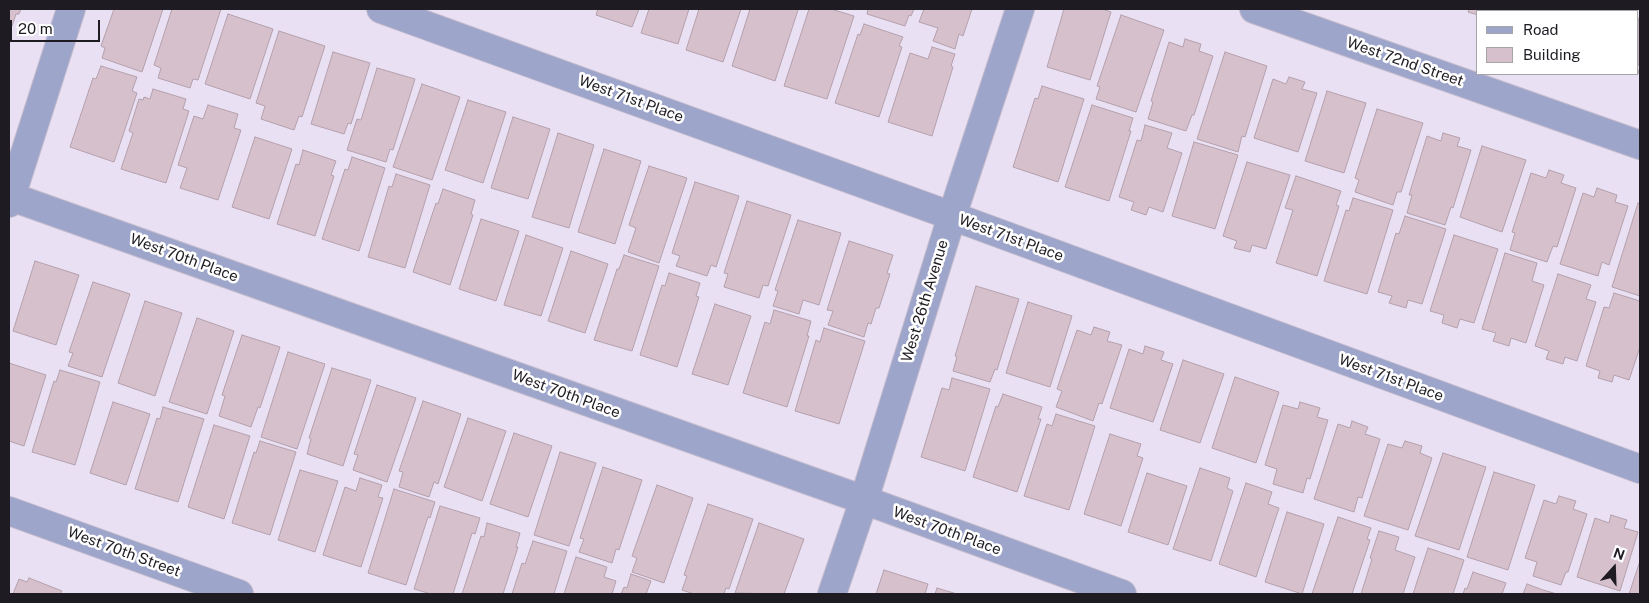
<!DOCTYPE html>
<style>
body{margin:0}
#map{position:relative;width:1649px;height:603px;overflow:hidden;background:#eae0f4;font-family:"Public Sans",sans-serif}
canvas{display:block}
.frame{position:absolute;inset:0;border:10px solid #1f1b23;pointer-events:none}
.legend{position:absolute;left:1476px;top:10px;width:162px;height:65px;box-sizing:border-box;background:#fff;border:1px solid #a5a4a7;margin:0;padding:6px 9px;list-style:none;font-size:15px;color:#1f1b23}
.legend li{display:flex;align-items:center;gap:10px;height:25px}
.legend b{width:25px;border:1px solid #a5a4a7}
.north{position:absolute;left:1589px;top:543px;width:50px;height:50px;-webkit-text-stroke:4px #fff;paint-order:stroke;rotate:20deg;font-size:14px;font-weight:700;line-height:20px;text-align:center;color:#1f1b23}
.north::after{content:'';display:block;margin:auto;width:18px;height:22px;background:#1f1b23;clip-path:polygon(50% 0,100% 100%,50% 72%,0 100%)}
.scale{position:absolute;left:10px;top:20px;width:90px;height:22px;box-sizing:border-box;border:2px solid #1f1b23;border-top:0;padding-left:6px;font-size:15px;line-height:18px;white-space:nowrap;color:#1f1b23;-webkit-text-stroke:4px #fff;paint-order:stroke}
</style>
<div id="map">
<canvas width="1649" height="603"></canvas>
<div class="frame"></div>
<ul class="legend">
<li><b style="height:6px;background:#9ea5ca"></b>Road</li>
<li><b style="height:14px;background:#d5c0cc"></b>Building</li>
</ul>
<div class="north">N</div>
<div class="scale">20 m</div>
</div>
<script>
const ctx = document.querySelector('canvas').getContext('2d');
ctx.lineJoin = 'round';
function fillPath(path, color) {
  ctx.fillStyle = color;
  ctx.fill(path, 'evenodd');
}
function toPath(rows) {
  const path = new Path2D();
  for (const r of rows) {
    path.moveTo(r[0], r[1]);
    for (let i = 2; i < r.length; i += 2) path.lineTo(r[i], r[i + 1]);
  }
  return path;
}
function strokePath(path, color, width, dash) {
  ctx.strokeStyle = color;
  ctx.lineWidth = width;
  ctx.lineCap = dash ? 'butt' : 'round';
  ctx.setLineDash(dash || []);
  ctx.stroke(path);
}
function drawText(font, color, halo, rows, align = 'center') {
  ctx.font = font + ' "Public Sans",sans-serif';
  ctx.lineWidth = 5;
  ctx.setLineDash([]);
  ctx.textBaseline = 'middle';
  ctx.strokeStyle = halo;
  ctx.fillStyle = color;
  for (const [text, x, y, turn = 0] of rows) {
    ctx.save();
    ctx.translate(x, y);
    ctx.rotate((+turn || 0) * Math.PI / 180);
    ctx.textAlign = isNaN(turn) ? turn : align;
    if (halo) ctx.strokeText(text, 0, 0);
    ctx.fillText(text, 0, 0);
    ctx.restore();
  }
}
const building = toPath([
 [9,9,21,9,19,14,16,14,12,26,9,25,9,9],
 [114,9,163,9,142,72,102,58,105,48,101,46,114,9],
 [172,9,221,9,198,80,193,79,190,88,158,78,161,68,154,65,172,9],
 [598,9,639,9,632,27,596,15,598,9],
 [649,9,689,9,678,44,641,33,649,9],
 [699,9,741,9,723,62,686,50,699,9],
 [750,9,796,9,798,10,775,81,732,66,750,9],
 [809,9,831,9,854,16,827,99,784,86,809,9],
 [868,9,914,9,911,16,909,15,905,26,867,14,868,9],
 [924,9,972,9,963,36,959,34,955,49,933,41,938,28,919,22,924,9],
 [1064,9,1102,9,1111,12,1090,80,1047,67,1064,9],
 [1469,9,1516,9,1515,11,1478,11,1478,15,1468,12,1469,9],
 [1530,9,1574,9,1574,11,1529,11,1530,9],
 [1585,9,1633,9,1632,11,1584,11,1585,9],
 [228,14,273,29,250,99,205,84,228,14],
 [1640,14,1640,74,1638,73,1640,66,1638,65,1638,22,1640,14],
 [1121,15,1164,30,1136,112,1096,99,1100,87,1097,86,1121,15],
 [864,24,903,37,899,46,902,47,879,117,835,103,858,34,860,35,864,24],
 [279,31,325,46,302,117,299,116,294,130,261,119,265,106,256,103,279,31],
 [1185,39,1201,44,1199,51,1213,56,1194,115,1192,115,1186,131,1148,119,1153,102,1151,101,1169,42,1183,47,1185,39],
 [932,47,955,54,951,66,953,67,932,136,888,122,910,53,928,59,932,47],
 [333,52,370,63,351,124,348,123,344,134,311,124,333,52],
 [1225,52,1267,66,1245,137,1242,136,1238,152,1197,139,1225,52],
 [101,66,137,77,132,91,137,93,114,162,70,147,93,78,96,79,101,66],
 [377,68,415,79,393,150,390,149,386,162,347,150,357,119,361,120,377,68],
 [1289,77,1305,82,1302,89,1317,93,1298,152,1254,138,1273,79,1286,84,1289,77],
 [422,84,460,97,432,180,393,167,422,84],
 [1042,86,1084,99,1058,182,1013,167,1035,98,1038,99,1042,86],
 [153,89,186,99,183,109,189,111,166,183,121,169,133,133,129,131,139,99,143,100,144,97,150,99,153,89],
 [1327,91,1366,103,1344,173,1305,161,1327,91],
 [468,100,506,112,483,183,445,170,468,100],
 [208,105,238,114,234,128,241,130,218,200,180,188,187,168,178,165,194,116,203,119,208,105],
 [1092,105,1133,118,1129,131,1131,131,1109,201,1065,187,1092,105],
 [1377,109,1423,123,1401,192,1397,192,1393,205,1355,192,1359,180,1355,178,1377,109],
 [513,117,550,129,528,199,491,188,513,117],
 [1145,125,1172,133,1167,148,1182,153,1163,212,1149,207,1146,215,1131,210,1134,202,1119,197,1137,140,1141,141,1145,125],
 [558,133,594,145,569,228,532,217,558,133],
 [1443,133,1460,138,1457,146,1471,150,1453,208,1451,207,1445,225,1407,213,1412,195,1409,195,1427,136,1441,141,1443,133],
 [255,137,292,149,269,219,232,207,255,137],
 [1194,142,1238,155,1215,229,1172,216,1194,142],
 [1482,146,1526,160,1502,232,1460,217,1482,146],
 [604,149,641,161,615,244,578,232,604,149],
 [303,150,336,161,331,175,334,176,315,236,277,224,296,164,299,165,303,150],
 [352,157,385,168,359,251,322,239,345,169,348,170,352,157],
 [1247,162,1290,175,1266,249,1252,245,1250,252,1234,248,1237,241,1223,236,1247,162],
 [649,166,687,178,659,263,628,252,636,228,629,225,649,166],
 [1549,170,1564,175,1561,183,1576,188,1557,247,1553,246,1547,262,1510,250,1515,233,1512,232,1531,173,1546,178,1549,170],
 [396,174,430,185,405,268,368,257,389,186,392,187,396,174],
 [1296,176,1341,191,1336,205,1339,206,1317,276,1276,263,1293,210,1285,208,1296,176],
 [695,182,739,196,716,267,711,265,707,276,676,266,680,256,672,253,695,182],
 [1597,188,1617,195,1615,202,1628,206,1609,265,1602,262,1598,276,1560,264,1583,193,1594,197,1597,188],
 [443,189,475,200,471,214,473,215,450,285,413,272,436,203,438,204,443,189],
 [1353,198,1393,210,1367,294,1324,281,1346,210,1349,211,1353,198],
 [747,201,791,215,768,286,763,285,759,298,724,287,728,274,724,273,747,201],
 [1638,203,1640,204,1640,296,1612,287,1638,203],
 [1405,216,1446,229,1422,304,1408,300,1406,308,1389,303,1392,296,1378,292,1396,233,1399,234,1405,216],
 [481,219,519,231,496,301,459,289,481,219],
 [798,220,841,233,819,305,803,300,799,314,773,306,778,291,775,290,798,220],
 [526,235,563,248,541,316,504,305,526,235],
 [1454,235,1498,249,1474,323,1460,319,1457,328,1442,323,1444,315,1430,311,1454,235],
 [849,241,893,255,887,273,890,274,879,308,876,308,871,324,868,323,864,337,828,325,833,311,827,310,849,241],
 [571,251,608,264,585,333,548,321,571,251],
 [1505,253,1537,263,1532,281,1544,285,1526,343,1511,338,1509,346,1493,341,1496,333,1482,329,1505,253],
 [624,255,659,266,632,351,594,340,617,269,619,269,624,255],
 [35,261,79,275,56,345,13,331,35,261],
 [669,273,700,283,696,296,699,297,677,367,640,355,662,285,665,286,669,273],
 [1558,274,1591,285,1586,299,1596,302,1577,361,1565,357,1563,364,1546,359,1549,351,1535,346,1558,274],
 [93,282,130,294,102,377,68,366,73,353,69,352,93,282],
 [976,286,1019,299,997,370,995,369,990,382,953,371,957,357,955,356,976,286],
 [1614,293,1640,301,1640,347,1629,380,1614,375,1612,382,1598,378,1600,371,1586,366,1604,307,1609,308,1614,293],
 [145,301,182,313,155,396,118,383,145,301],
 [1028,302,1072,316,1050,387,1006,373,1028,302],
 [715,304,751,316,728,385,692,374,715,304],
 [774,310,811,321,807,336,809,336,787,407,743,393,765,322,770,324,774,310],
 [197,318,234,331,207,414,169,402,197,318],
 [1094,327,1110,332,1107,341,1122,345,1102,404,1099,403,1093,421,1056,407,1062,391,1057,389,1077,330,1091,335,1094,327],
 [824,328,865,341,839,424,795,411,816,340,820,342,824,328],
 [242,335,280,347,260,408,258,407,251,427,219,416,225,396,222,395,242,335],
 [1145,346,1164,352,1161,360,1173,364,1153,422,1110,408,1129,349,1143,354,1145,346],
 [288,352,325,364,297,449,261,437,288,352],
 [1183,360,1224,374,1200,443,1160,430,1183,360],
 [9,363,46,375,24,446,9,441,9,363],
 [332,368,371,380,343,466,307,454,311,439,309,438,332,368],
 [60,370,100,382,75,465,32,452,54,381,56,382,60,370],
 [1235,377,1279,392,1256,463,1212,448,1235,377],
 [952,378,990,389,965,471,921,457,942,388,949,390,952,378],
 [377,385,416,398,387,482,353,470,358,455,354,454,377,385],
 [1003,394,1042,407,1038,419,1041,419,1017,492,973,477,996,406,998,407,1003,394],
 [423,401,461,414,438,484,434,482,429,497,399,487,403,472,399,471,423,401],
 [113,402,150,414,126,485,90,473,113,402],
 [1300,402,1320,408,1317,417,1328,420,1310,479,1307,478,1303,493,1273,484,1277,469,1265,465,1283,405,1298,409,1300,402],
 [163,407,204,419,178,502,135,489,157,418,160,419,163,407],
 [1056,414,1095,426,1069,510,1024,496,1047,424,1052,426,1056,414],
 [468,418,506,431,482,501,444,487,468,418],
 [1352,421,1368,427,1365,434,1380,439,1362,498,1358,497,1354,512,1314,499,1338,424,1350,428,1352,421],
 [214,425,250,436,224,519,188,507,214,425],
 [514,433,552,446,528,517,490,504,514,433],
 [1110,434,1141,444,1137,456,1143,458,1121,526,1084,514,1110,434],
 [260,441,296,452,270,535,232,523,254,452,256,453,260,441],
 [1405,441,1422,446,1420,453,1432,458,1408,530,1364,516,1388,444,1402,448,1405,441],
 [560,452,596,463,569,546,534,535,560,452],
 [1443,453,1486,467,1459,550,1415,536,1443,453],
 [603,467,642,480,619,550,616,549,612,563,579,552,584,539,580,538,603,467],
 [1200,468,1230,478,1227,488,1233,491,1211,561,1173,549,1200,468],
 [300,470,338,481,315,552,278,540,300,470],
 [1494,472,1535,485,1508,570,1467,557,1494,472],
 [1147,473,1187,486,1168,545,1128,532,1147,473],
 [360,478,382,485,378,497,383,498,361,567,323,555,345,487,356,491,360,478],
 [1246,483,1272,492,1268,504,1279,508,1256,577,1219,564,1246,483],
 [657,485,693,498,664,583,632,572,637,558,632,556,657,485],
 [394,489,435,502,430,518,428,517,406,585,368,573,394,489],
 [1559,496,1576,501,1573,509,1587,514,1568,572,1566,572,1561,585,1533,576,1537,562,1525,558,1544,500,1556,504,1559,496],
 [708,504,753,519,729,589,726,588,724,594,694,594,682,590,687,576,684,575,708,504],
 [440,506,480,518,475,534,472,533,453,594,431,594,414,589,440,506],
 [1287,512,1324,524,1302,594,1265,582,1287,512],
 [1611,515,1627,520,1624,528,1638,532,1620,591,1577,577,1595,518,1609,523,1611,515],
 [1338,517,1371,528,1367,539,1370,540,1352,594,1312,594,1338,517],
 [487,523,520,533,516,547,518,547,503,594,462,594,481,536,484,537,487,523],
 [759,523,804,539,784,594,735,593,759,523],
 [1379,531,1399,537,1395,550,1415,557,1403,594,1361,594,1372,559,1370,558,1379,531],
 [533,541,567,551,554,594,512,594,522,563,525,564,533,541],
 [1428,548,1464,560,1453,594,1413,594,1428,548],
 [576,557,607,567,604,577,616,581,612,594,564,594,576,557],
 [1640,561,1640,594,1629,594,1640,561],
 [884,570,928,584,925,594,876,594,884,570],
 [1473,572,1506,583,1502,594,1463,594,1465,588,1467,589,1473,572],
 [631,574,651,581,646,594,621,594,624,587,627,588,631,574],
 [29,578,62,591,60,594,13,594,19,579,27,582,29,578],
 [1527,584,1543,590,1557,594,1523,594,1527,584],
 [937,588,957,594,935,594,937,588]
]);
fillPath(building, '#d5c0cc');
strokePath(building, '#b4a0ac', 1);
const minor = toPath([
 [381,9,952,216,1640,469],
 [1254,9,1640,145],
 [9,196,864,500,1122,594],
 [9,203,71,9],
 [9,511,239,594],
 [832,594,864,500,952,216,1020,9]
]);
strokePath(minor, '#c5bdce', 30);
strokePath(minor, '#9ea5ca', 28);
drawText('15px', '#1f1b23', '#fff', [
 ["West 72nd Street",1405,62,19],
 ["West 71st Place",631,99,20],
 ["West 71st Place",1011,238,20],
 ["West 70th Place",184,258,20],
 ["West 26th Avenue",925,301,-73],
 ["West 71st Place",1391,378,20],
 ["West 70th Place",566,394,20],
 ["West 70th Place",947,531,20],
 ["West 70th Street",124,552,20]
]);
</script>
